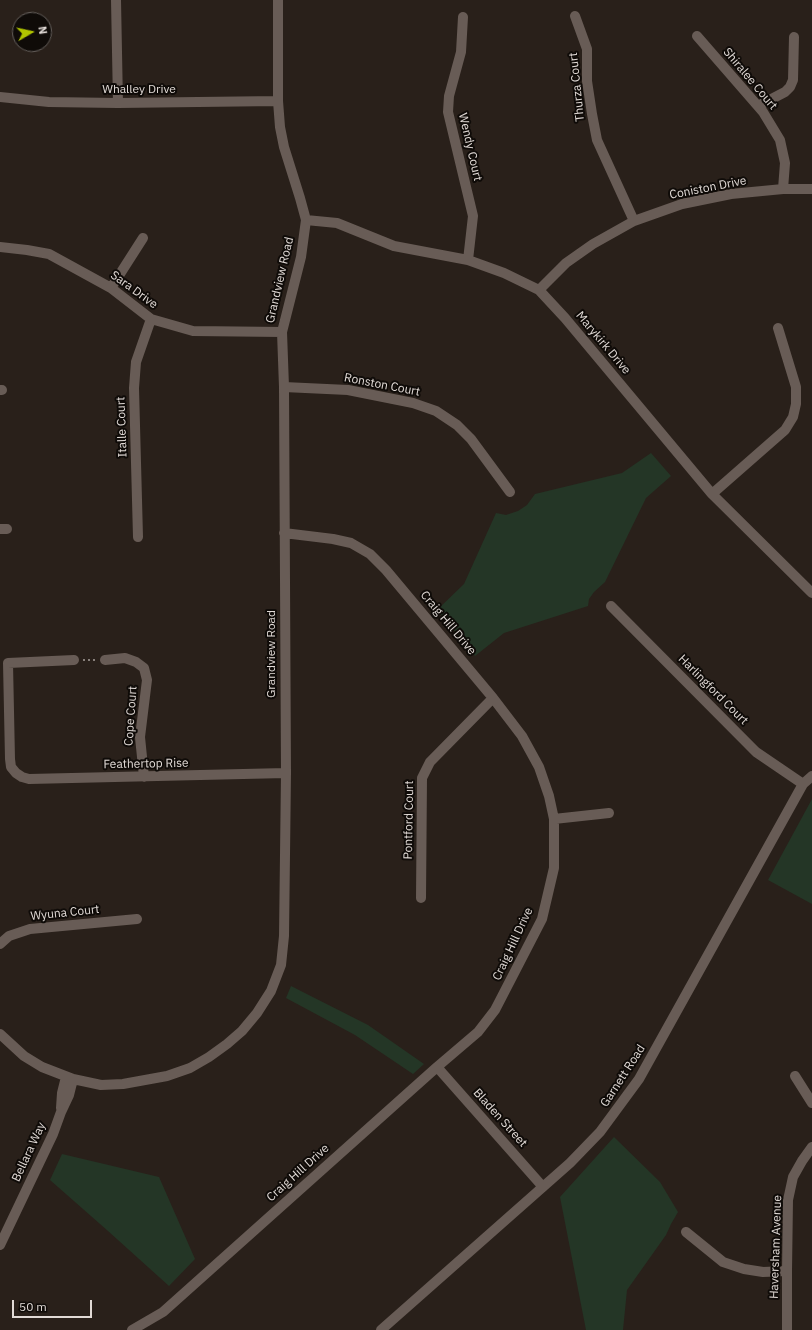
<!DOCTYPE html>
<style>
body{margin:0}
#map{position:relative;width:812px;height:1330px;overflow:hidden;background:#29201a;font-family:"IBM Plex Sans",sans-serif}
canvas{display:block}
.north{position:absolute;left:12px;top:12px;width:40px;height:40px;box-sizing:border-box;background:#0f0b08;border:1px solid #635e5a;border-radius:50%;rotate:81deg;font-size:11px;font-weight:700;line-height:16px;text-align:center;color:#e1dad6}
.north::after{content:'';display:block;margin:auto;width:14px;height:18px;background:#b1c500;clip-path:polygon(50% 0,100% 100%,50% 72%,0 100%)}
.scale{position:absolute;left:12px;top:1300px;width:80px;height:18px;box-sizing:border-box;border:2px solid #e1dad6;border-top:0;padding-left:5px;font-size:12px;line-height:14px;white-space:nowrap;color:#e1dad6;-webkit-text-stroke:3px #0f0b08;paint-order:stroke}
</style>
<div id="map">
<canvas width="812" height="1330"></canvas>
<div class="north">N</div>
<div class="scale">50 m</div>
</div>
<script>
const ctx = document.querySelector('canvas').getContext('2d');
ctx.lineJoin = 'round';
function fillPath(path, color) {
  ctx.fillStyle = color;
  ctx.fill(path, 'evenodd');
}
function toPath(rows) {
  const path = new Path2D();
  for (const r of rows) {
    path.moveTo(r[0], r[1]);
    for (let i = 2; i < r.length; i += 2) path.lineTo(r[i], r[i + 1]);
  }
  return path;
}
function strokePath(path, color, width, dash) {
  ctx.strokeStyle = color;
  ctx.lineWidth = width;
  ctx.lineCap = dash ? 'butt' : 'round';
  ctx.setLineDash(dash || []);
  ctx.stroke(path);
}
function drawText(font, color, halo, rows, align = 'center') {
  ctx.font = font + ' "IBM Plex Sans",sans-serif';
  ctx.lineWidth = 4;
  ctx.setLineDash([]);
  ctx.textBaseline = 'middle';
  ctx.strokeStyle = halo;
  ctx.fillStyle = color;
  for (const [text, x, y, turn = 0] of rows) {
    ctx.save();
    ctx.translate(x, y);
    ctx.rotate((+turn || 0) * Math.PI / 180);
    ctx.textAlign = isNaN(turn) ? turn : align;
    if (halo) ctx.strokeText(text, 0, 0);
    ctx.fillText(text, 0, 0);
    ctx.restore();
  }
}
fillPath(toPath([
 [651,453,671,476,646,498,605,582,594,592,589,599,588,606,504,633,475,656,437,610,464,584,496,513,506,515,518,511,527,505,535,494,622,473],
 [812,799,812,904,768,880],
 [291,986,368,1025,424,1064,413,1074,355,1035,286,998],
 [614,1137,660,1182,678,1212,671,1224,666,1235,627,1290,623,1330,586,1330,560,1197],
 [62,1154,159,1177,195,1259,169,1286,108,1231,50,1180]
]), '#243626');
strokePath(toPath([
 [83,660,95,660]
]), '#88807b', 2, [2, 3]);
strokePath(toPath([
 [116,0,118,103],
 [575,16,587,49,587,81,592,114,597,140,634,221],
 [463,17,461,52,449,96,448,112,473,216,468,260],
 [697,36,763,112,780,140,785,163,783,189],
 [0,97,49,102,118,103,278,101],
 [758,106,785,92,790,87,793,80,794,37],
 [306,220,337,223,394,246,468,260,504,273,539,290,565,318,712,494,812,593],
 [0,247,27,250,49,254,111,288,151,319,193,331,282,332],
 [111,288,143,238],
 [539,290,566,263,593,244,634,221,682,204,731,194,783,189,812,189],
 [284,387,348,390,413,403,436,411,457,425,471,439,510,492],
 [0,390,2,390],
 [712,494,785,430,793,417,796,404,796,387,778,328],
 [0,529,7,529],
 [138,537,134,388,136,362,151,319],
 [611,606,756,752,803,784],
 [74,660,8,663,10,759,11,767,16,773,22,777,29,779,286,773],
 [105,660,125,658,136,662,144,668,147,680,140,737,144,777],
 [554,819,609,813],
 [421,898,422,778,430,762,493,698],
 [0,944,9,936,30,929,137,919],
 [0,1034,24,1056,42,1067,73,1079,101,1085,123,1084,167,1076,190,1068,209,1057,227,1044,242,1031,257,1013,271,991,281,965,284,936,286,773,284,387,282,332,301,257,306,220,300,198,284,147,280,127,278,101,278,0],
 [437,1067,543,1187],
 [795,1076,812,1103],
 [61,1108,62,1093,66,1077],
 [686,1232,723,1262,744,1269,763,1272,787,1271],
 [0,1245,53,1134,61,1112,69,1095,73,1079],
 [132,1330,163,1312,437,1067,478,1032,495,1010,542,919,554,868,554,819,549,796,539,767,522,736,493,698,386,570,370,554,351,543,333,539,284,533],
 [381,1330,570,1163,600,1132,639,1079,803,784,812,776],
 [787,1330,787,1271,788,1200,793,1177,802,1161,812,1147]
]), '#685c56', 10);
drawText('12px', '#e1dad6', '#0f0b08', [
 ["Shiralee Court",750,79,50],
 ["Thurza Court",577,87,-96],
 ["Whalley Drive",139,90],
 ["Wendy Court",470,147,77],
 ["Coniston Drive",708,188,-11],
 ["Grandview Road",280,280,-77],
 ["Sara Drive",134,290,36],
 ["Marykirk Drive",603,343,50],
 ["Ronston Court",382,385,11],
 ["Italle Court",122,427,-92],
 ["Craig Hill Drive",448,623,50],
 ["Grandview Road",272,654,-90],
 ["Harlingford Court",713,690,45],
 ["Cope Court",131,716,-86],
 ["Feathertop Rise",146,764,-1],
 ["Pontford Court",409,820,-89],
 ["Wyuna Court",65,913,-6],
 ["Craig Hill Drive",513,944,-65],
 ["Garnett Road",623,1076,-57],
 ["Bladen Street",500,1118,48],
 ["Bellara Way",29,1152,-65],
 ["Craig Hill Drive",298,1173,-42],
 ["Haversham Avenue",776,1247,-88]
]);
</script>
